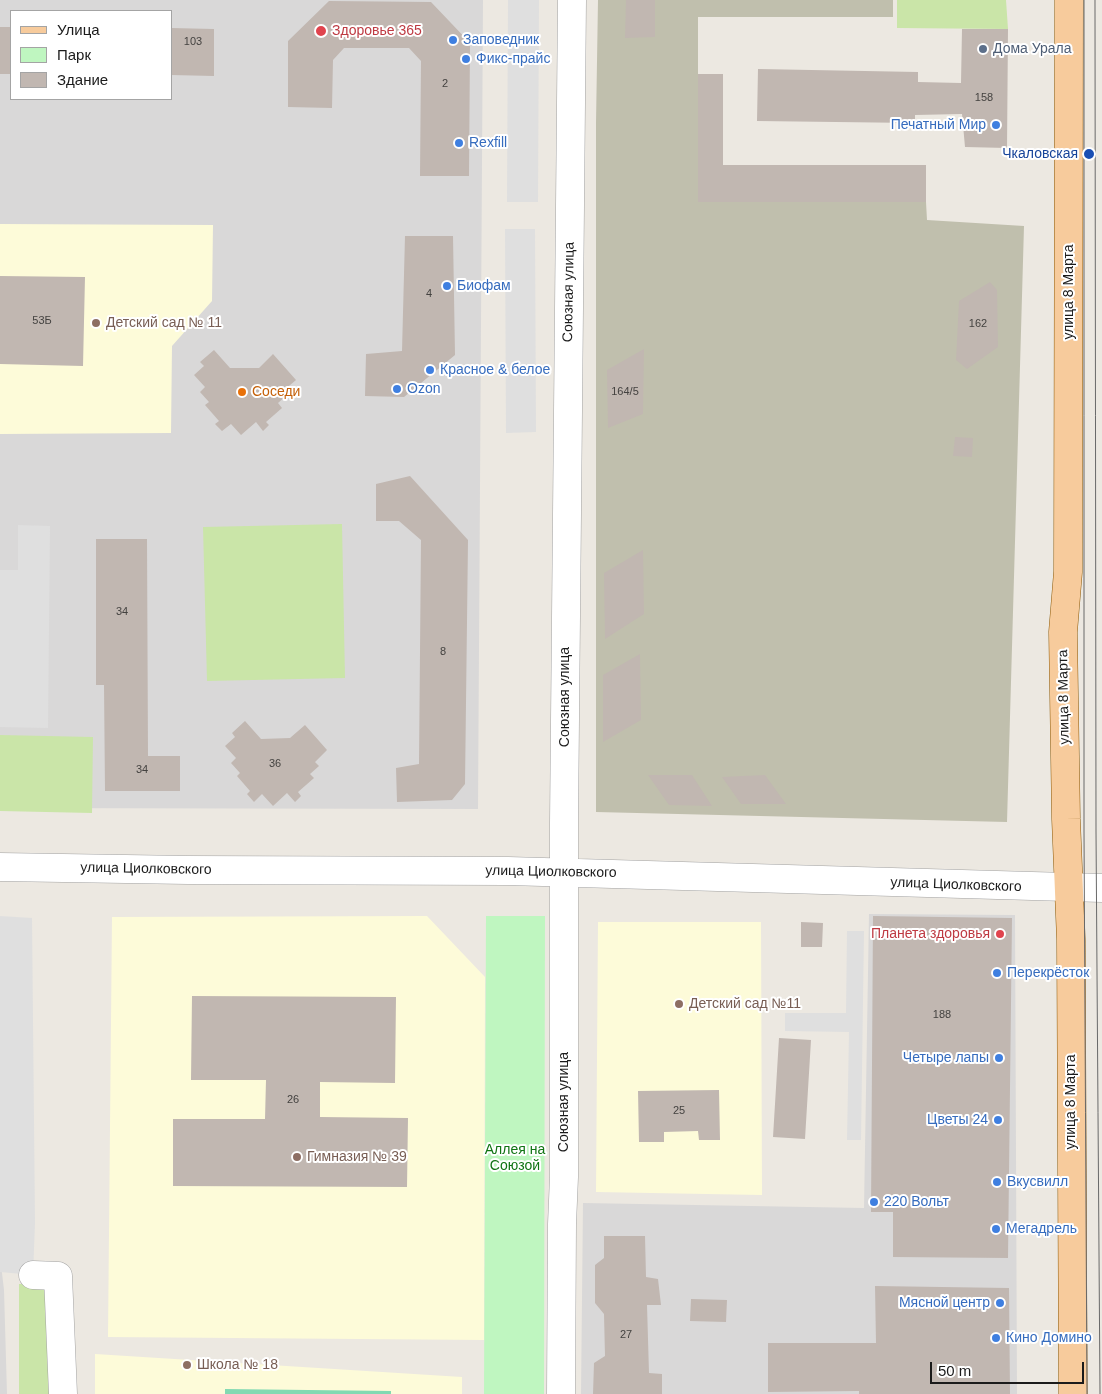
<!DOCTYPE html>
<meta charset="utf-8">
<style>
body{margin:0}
#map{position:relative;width:1102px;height:1394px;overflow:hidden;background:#ece8e1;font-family:Helvetica,sans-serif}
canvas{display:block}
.legend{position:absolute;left:10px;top:10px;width:162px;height:90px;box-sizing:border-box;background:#fff;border:1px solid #a4a4a4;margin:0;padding:6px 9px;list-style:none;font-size:15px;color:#1b1b1b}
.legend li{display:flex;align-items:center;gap:10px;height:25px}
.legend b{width:25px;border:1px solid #a4a4a4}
.scale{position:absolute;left:930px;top:1362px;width:154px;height:22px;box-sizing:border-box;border:2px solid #1b1b1b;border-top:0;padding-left:6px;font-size:15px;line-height:18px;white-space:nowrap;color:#1b1b1b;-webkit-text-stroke:4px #fff;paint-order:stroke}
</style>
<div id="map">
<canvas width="1102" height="1394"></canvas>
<ul class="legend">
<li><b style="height:6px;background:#f7cb9c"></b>Улица</li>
<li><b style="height:14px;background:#bff6c0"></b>Парк</li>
<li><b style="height:14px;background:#c1b7b1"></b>Здание</li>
</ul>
<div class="scale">50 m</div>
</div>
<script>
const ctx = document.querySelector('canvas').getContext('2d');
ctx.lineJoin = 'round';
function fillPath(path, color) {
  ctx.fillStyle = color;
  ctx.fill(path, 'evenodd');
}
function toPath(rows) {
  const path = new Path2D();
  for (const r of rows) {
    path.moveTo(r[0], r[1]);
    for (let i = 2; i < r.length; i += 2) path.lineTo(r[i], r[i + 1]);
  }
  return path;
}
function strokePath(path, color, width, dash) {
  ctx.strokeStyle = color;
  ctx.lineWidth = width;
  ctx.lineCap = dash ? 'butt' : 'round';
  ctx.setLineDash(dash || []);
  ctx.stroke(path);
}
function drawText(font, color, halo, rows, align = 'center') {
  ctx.font = font + ' Helvetica,sans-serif';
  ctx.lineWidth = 4;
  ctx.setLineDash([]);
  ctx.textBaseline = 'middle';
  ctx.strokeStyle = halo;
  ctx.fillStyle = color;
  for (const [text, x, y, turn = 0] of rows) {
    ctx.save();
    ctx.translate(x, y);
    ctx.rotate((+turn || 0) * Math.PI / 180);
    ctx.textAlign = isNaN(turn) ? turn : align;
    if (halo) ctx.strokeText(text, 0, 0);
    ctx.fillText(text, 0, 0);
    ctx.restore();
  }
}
fillPath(toPath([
 [0,0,483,0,478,809,0,808],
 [11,11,171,11,171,99,11,99],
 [869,914,1015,915,1017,1394,581,1394,583,1203,864,1208],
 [0,1256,4,1290,7,1394,0,1394]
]), '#d9d8d8');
fillPath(toPath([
 [0,224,213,225,212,301,172,346,171,433,0,434],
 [427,916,485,977,484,1340,108,1337,112,917],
 [598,922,761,922,762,1195,596,1192],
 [95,1354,462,1377,462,1394,95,1394]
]), '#fdfbd9');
fillPath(toPath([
 [598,0,893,0,893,17,698,17,698,202,926,202,927,220,1024,226,1007,822,596,812,596,123]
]), '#c0bfad');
fillPath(toPath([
 [897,0,1006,0,1008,29,897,28],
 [342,524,345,678,207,681,203,527],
 [0,735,93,737,92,813,0,811],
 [19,1284,35,1284,44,1287,51,1302,51,1394,19,1394]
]), '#cae5a8');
fillPath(toPath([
 [486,916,545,916,544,1394,484,1394]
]), '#bff6c0');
fillPath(toPath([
 [225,1389,391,1391,391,1394,225,1394]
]), '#82d9b2');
fillPath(toPath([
 [508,0,539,0,538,202,507,202],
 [505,229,535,229,536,432,506,433],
 [18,525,50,526,48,728,0,727,0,570,18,570],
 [0,916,32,918,35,1223,33,1275,0,1272],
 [847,931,864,931,861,1140,847,1140,849,1032,785,1031,785,1013,846,1013]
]), '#dfdfdf');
fillPath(toPath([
 [626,0,655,0,655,37,625,38],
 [329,1,431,2,470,43,469,176,420,176,421,61,409,48,344,48,333,60,332,108,288,107,288,41],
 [0,27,11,27,11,74,0,74],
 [171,28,214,29,214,76,171,75],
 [962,29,1008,29,1007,148,965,147,962,114,915,115,915,123,757,121,758,69,918,72,918,82,961,83],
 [698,74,723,74,723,165,926,165,926,202,698,202],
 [405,236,453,236,455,355,404,397,365,396,366,354,402,351],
 [0,276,85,277,83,366,0,364],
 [990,282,997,290,998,347,967,369,956,360,959,301],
 [644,349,643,414,608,428,607,370],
 [214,350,230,368,259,368,273,354,296,380,283,391,287,395,278,403,282,408,266,422,269,425,263,431,256,422,241,435,231,424,222,431,215,424,219,421,205,405,209,402,200,392,205,387,194,375,204,366,200,362],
 [955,437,973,438,972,457,953,456],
 [410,476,468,540,465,784,452,800,397,802,396,768,419,764,421,540,399,521,376,521,376,484],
 [96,539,147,539,148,756,180,756,180,791,105,791,104,685,96,685],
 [643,550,644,614,605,639,604,573],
 [640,654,641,720,603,742,603,675],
 [245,721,261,739,290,738,305,725,327,750,315,762,319,766,310,774,314,778,298,792,301,796,295,802,287,793,273,806,262,794,254,802,247,794,250,791,237,776,240,773,231,763,236,758,225,746,235,737,232,733],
 [648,775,692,775,712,806,669,805],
 [765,775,786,804,741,804,722,777],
 [873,916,1012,918,1008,1258,893,1257,893,1212,871,1212],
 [801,922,823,923,822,947,801,947],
 [192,996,396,997,395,1083,320,1082,320,1117,408,1118,407,1187,173,1186,173,1119,265,1119,266,1080,191,1080],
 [779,1038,811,1040,805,1139,773,1137],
 [719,1090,720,1140,699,1140,698,1131,664,1132,664,1142,639,1142,638,1091],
 [604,1236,645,1236,646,1277,658,1279,661,1305,647,1305,649,1373,662,1374,662,1394,593,1394,594,1363,605,1356,604,1314,595,1303,595,1265,604,1258],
 [875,1286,1009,1288,1010,1394,859,1394,859,1391,768,1392,768,1343,876,1343],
 [691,1299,727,1300,726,1322,690,1321]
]), '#c1b7b1');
const minor = toPath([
 [0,867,188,870,508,871,1102,888],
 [33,1275,58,1276,63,1394],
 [561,1394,562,1224,564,1177,564,822,572,0]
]);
const major = toPath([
 [1069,0,1068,572,1063,632,1066,819,1071,940,1073,1394]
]);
strokePath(minor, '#a2a2a2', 29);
strokePath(major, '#8c5907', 29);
strokePath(minor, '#fff', 28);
strokePath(major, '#f7cb9c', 28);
strokePath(toPath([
 [1084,0,1084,831,1087,1394],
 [1095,0,1096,831,1100,1394]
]), '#696969', 1);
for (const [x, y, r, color] of [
 [321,31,6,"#e0444e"],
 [453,40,5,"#3f7fe0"],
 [983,49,5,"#5c6f8a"],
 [466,59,5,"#3f7fe0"],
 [996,125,5,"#3f7fe0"],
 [459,143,5,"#3f7fe0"],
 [1089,154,6,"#1a4fb4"],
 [447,286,5,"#3f7fe0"],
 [96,323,5,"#8d6e63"],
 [430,370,5,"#3f7fe0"],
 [397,389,5,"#3f7fe0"],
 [242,392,5,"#e8710a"],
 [1000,934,5,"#e0444e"],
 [997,973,5,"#3f7fe0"],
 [679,1004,5,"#8d6e63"],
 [999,1058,5,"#3f7fe0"],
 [998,1120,5,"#3f7fe0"],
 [297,1157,5,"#8d6e63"],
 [997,1182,5,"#3f7fe0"],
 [874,1202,5,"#3f7fe0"],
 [996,1229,5,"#3f7fe0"],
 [1000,1303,5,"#3f7fe0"],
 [996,1338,5,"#3f7fe0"],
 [187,1365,5,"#8d6e63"]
]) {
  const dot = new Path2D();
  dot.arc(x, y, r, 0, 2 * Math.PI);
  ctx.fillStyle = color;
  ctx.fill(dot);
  strokePath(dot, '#fff', 2);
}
drawText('11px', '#444240', null, [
 ["103",193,42],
 ["2",445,84],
 ["158",984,98],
 ["4",429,294],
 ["53Б",42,321],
 ["162",978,324],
 ["164/5",625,392],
 ["34",122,612],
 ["8",443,652],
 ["36",275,764],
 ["34",142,770],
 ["188",942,1015],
 ["26",293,1100],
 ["25",679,1111],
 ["27",626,1335]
]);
drawText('14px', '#be3a42', '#fff', [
 ["Здоровье 365",332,31],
 ["Планета здоровья",990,934,"right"]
], 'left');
drawText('14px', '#366cbe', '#fff', [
 ["Заповедник",463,40],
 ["Фикс-прайс",476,59],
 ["Печатный Мир",986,125,"right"],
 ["Rexfill",469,143],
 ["Биофам",457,286],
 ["Красное & белое",440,370],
 ["Ozon",407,389],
 ["Перекрёсток",1007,973],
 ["Четыре лапы",989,1058,"right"],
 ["Цветы 24",988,1120,"right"],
 ["Вкусвилл",1007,1182],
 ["220 Вольт",884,1202],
 ["Мегадрель",1006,1229],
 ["Мясной центр",990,1303,"right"],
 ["Кино Домино",1006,1338]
], 'left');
drawText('14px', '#4e5e75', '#fff', [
 ["Дома Урала",993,49]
], 'left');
drawText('14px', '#164399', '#fff', [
 ["Чкаловская",1078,154]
], 'right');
drawText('14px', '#1b1b1b', '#fff', [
 ["Союзная улица",569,292,-89],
 ["улица 8 Марта",1069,292,-90],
 ["Союзная улица",565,697,-90],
 ["улица 8 Марта",1064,697,-91],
 ["улица Циолковского",146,869,1],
 ["улица Циолковского",551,872,1],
 ["улица Циолковского",956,885,2],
 ["Союзная улица",564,1102,-90],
 ["улица 8 Марта",1071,1102,-90]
]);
drawText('14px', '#785e54', '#fff', [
 ["Детский сад № 11",106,323],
 ["Детский сад №11",689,1004],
 ["Гимназия № 39",307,1157],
 ["Школа № 18",197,1365]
], 'left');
drawText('14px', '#c56008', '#fff', [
 ["Соседи",252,392]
], 'left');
drawText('14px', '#107313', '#fff', [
 ["Аллея на",515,1150],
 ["Союзой",515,1166]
]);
</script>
